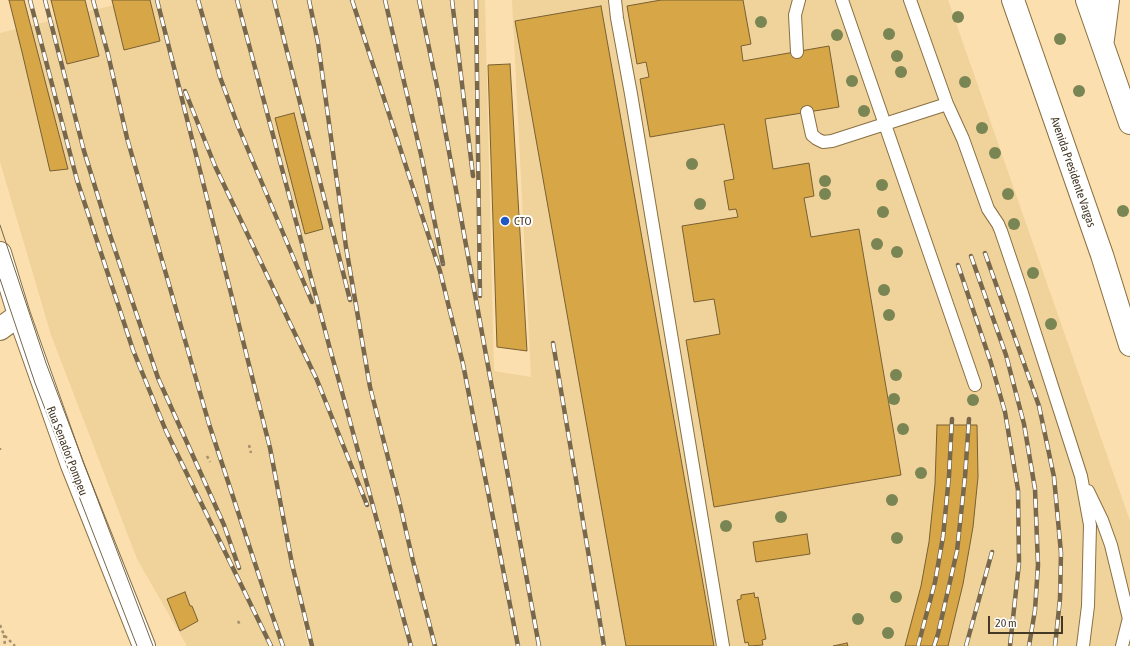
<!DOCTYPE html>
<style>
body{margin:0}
#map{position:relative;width:1130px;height:646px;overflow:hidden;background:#fbdfae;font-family:"Asap Condensed",sans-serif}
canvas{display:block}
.scale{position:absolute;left:988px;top:616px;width:75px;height:18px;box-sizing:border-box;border:2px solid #443926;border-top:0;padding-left:5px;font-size:12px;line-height:14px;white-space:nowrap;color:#443926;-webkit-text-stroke:3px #fff;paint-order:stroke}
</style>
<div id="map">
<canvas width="1130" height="646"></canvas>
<div class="scale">20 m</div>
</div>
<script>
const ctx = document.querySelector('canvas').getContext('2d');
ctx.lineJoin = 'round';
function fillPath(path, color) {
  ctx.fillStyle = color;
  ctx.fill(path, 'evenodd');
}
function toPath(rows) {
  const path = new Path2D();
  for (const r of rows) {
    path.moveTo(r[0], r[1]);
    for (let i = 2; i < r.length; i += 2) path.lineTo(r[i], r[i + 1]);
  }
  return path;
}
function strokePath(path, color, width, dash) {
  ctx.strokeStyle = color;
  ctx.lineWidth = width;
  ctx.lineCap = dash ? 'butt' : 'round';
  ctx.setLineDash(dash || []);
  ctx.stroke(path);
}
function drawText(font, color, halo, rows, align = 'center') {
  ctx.font = font + ' "Asap Condensed",sans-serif';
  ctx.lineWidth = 4;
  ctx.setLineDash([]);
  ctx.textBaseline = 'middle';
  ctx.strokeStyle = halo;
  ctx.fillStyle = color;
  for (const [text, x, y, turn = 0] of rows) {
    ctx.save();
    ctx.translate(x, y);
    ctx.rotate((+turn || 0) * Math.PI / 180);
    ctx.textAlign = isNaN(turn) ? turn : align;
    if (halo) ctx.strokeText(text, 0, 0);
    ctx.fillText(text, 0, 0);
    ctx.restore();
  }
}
fillPath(toPath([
 [135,0,485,0,494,371,531,377,512,0,948,0,1130,521,1130,646,309,646,261,424,308,646,187,646,137,559,51,335,0,162,0,33]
]), '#f0d29b');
const building = toPath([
 [9,0,24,0,68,169,50,171,22,52,9,0],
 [51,0,85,0,99,56,67,64,51,0],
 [112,0,150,0,160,41,124,50,112,0],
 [661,0,743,0,751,44,741,46,743,61,829,46,839,107,765,119,773,169,809,163,814,196,804,198,811,237,859,229,901,475,714,507,686,340,720,334,714,299,694,302,682,226,738,217,736,209,729,210,724,181,734,179,724,124,650,137,640,79,649,77,646,62,637,64,627,6,661,0],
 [601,6,714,646,626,646,515,21,601,6],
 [510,64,527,351,497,347,488,65,510,64],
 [294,113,323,229,305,234,275,118,294,113],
 [937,425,977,425,978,477,973,527,963,584,948,646,905,646,921,586,929,542,935,484,937,425],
 [807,534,810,554,756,562,753,542,807,534],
 [185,592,190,606,192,606,198,621,180,631,167,599,185,592],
 [754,593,755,598,758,597,766,639,762,640,763,645,749,646,748,642,745,643,737,600,741,599,741,595,754,593],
 [847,643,848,646,833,646,847,643]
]);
fillPath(building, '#d6a647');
strokePath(building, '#796033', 1);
const lane = toPath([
 [615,0,617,18,631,94,723,646],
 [842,0,975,385],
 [910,0,947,104],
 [797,52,795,15,799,0],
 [807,112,812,135,817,139,823,142,832,141,947,104,963,139,988,209,998,224,1001,231,1022,293,1081,476,1090,525,1088,606,1083,646],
 [1088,491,1102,520,1111,545,1130,623],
 [1122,646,1129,618]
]);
const street = toPath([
 [0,253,19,315,72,465,144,646],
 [0,329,19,315]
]);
const secondary = toPath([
 [1013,0,1102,255,1130,345]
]);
const primary = toPath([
 [1087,0,1130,123],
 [1103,39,1108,0]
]);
strokePath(lane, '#897042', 14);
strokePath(street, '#897042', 24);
strokePath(secondary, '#897042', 24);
strokePath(primary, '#897042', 24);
strokePath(toPath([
 [249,445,251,453],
 [0,450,0,448],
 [207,456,210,462],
 [238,621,240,625],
 [0,625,4,635,15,646],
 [4,635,5,646]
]), '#a5916e', 2.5, [3, 3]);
strokePath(lane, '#fff', 12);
strokePath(street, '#fff', 22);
strokePath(secondary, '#fff', 22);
strokePath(primary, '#fff', 22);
strokePath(toPath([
 [0,225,46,363,153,646],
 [0,279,35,383,137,646]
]), '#77674c', 1);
const rail = toPath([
 [30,0,77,180,133,350,166,431,271,646],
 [45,0,84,151,109,232,158,378,224,525,239,568],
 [93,0,108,54,127,138,209,424,269,606,283,646],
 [157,0,270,448,292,564,312,646],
 [198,0,220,77,238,126,312,302],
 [237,0,330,349,339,381,411,646],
 [274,0,350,300],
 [309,0,318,43,346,247,370,387,401,509,413,561,435,646],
 [352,0,440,271,463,364,518,646],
 [385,0,422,159,443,264],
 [419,0,438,91,480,322,539,646],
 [452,0,473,176],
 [476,0,480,296],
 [185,91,215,166,317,380,367,505],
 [985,253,1039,406,1054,477,1061,553,1060,599,1055,646],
 [971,256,1006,355,1024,424,1035,489,1038,565,1035,610,1029,646],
 [958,265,991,363,1005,412,1018,490,1019,563,1010,646],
 [553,343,604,646],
 [918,646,935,582,943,537,949,476,952,419],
 [934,646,938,634,957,551,965,477,969,419],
 [966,646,992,552]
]);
strokePath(rail, '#77674c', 4.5);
strokePath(rail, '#fff', 3, [9]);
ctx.fillStyle = '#798553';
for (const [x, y] of [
 [958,17],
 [761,22],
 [889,34],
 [837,35],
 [1060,39],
 [897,56],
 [901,72],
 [852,81],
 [965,82],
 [1079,91],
 [864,111],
 [982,128],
 [995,153],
 [692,164],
 [825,181],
 [882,185],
 [825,194],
 [1008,194],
 [700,204],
 [1123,211],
 [883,212],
 [1014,224],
 [877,244],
 [897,252],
 [1033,273],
 [884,290],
 [889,315],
 [1051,324],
 [896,375],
 [894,399],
 [973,400],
 [903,429],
 [921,473],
 [892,500],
 [781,517],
 [726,526],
 [897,538],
 [896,597],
 [858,619],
 [888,633]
]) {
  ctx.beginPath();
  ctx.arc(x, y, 6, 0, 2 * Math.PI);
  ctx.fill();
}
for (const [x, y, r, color] of [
 [505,221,5,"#1d58c4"]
]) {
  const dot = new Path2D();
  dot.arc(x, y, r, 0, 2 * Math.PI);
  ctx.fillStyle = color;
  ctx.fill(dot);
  strokePath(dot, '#fff', 1.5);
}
drawText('12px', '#443926', '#fff', [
 ["Avenida Presidente Vargas",1073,172,71],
 ["Rua Senador Pompeu",67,451,69]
]);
drawText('12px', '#443926', '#fff', [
 ["CTO",514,221]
], 'left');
</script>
